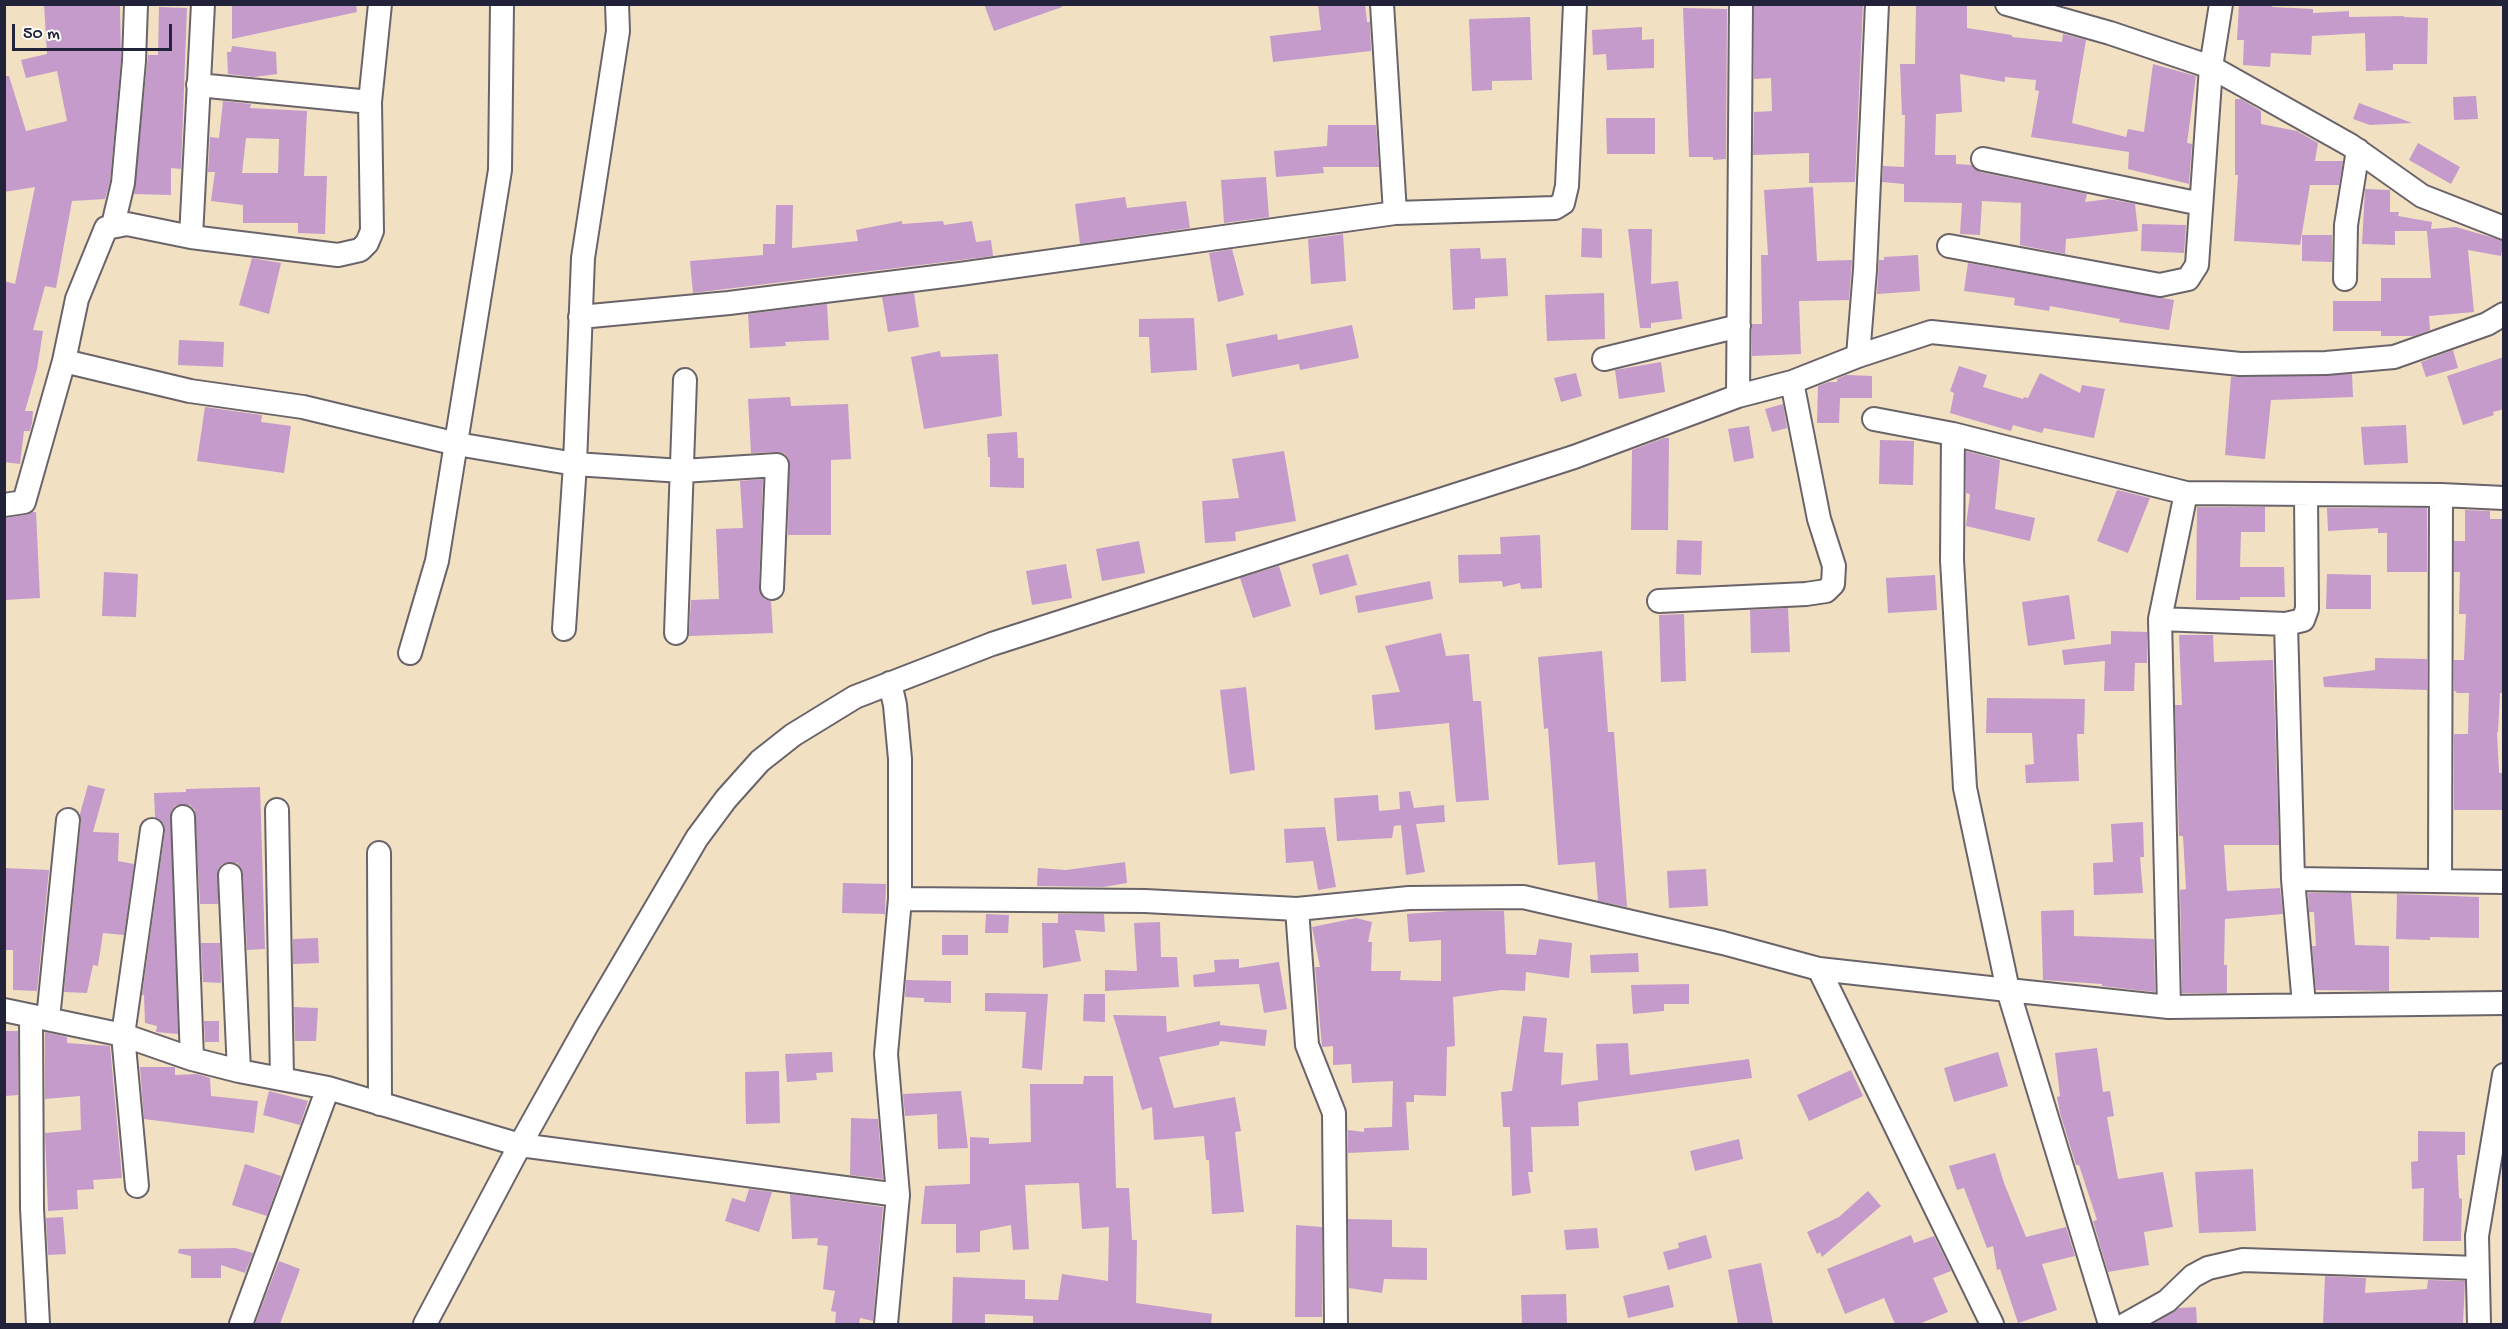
<!DOCTYPE html>
<style>
body{margin:0}
#map{position:relative;width:2508px;height:1329px;overflow:hidden;background:#f1e0c2;font-family:"Gochi Hand",sans-serif}
canvas{display:block}
.frame{position:absolute;inset:0;border:6px solid #22223b;pointer-events:none}
.scale{position:absolute;left:12px;top:24px;width:160px;height:27px;box-sizing:border-box;border:3px solid #22223b;border-top:0;padding-left:8px;font-size:18px;line-height:21px;white-space:nowrap;color:#22223b;-webkit-text-stroke:4px #fdfcf7;paint-order:stroke}
</style>
<div id="map">
<canvas width="2508" height="1329"></canvas>
<div class="frame"></div>
<div class="scale">50 m</div>
</div>
<script>
const ctx = document.querySelector('canvas').getContext('2d');
ctx.lineJoin = 'round';
function fillPath(path, color) {
  ctx.fillStyle = color;
  ctx.fill(path, 'evenodd');
}
function toPath(rows) {
  const path = new Path2D();
  for (const r of rows) {
    path.moveTo(r[0], r[1]);
    for (let i = 2; i < r.length; i += 2) path.lineTo(r[i], r[i + 1]);
  }
  return path;
}
function strokePath(path, color, width, dash) {
  ctx.strokeStyle = color;
  ctx.lineWidth = width;
  ctx.lineCap = dash ? 'butt' : 'round';
  ctx.setLineDash(dash || []);
  ctx.stroke(path);
}
fillPath(toPath([
 [44,4,120,4,121,60,110,181,105,199,72,201,56,288,45,286,33,330,43,331,37,369,25,411,33,411,32,423,30,431,24,431,20,464,4,462,4,281,15,284,35,187,4,192,4,76,9,76,26,131,67,121,57,71,26,78,21,60,47,54],
 [232,4,356,4,357,12,232,39],
 [984,4,1062,4,1062,7,994,31],
 [1318,4,1365,4,1367,22,1370,22,1371,51,1273,62,1270,36,1321,30],
 [1754,4,1863,4,1855,182,1809,183,1809,153,1753,155,1754,112,1772,111,1771,78,1754,79],
 [1916,4,1967,4,1967,28,2012,35,2012,37,2062,42,2063,34,2086,40,2072,123,2126,137,2128,129,2144,132,2153,64,2196,76,2187,143,2192,144,2189,184,2128,169,2129,152,2031,137,2039,91,2035,90,2036,80,2005,77,2005,82,1960,74,1962,112,1936,114,1935,155,1956,155,1956,164,1971,165,1980,172,2087,194,2085,202,2109,199,2135,204,2138,231,2066,239,2065,254,2020,245,2021,203,1982,201,1980,235,1960,234,1962,203,1904,202,1904,184,1882,182,1883,166,1904,167,1905,115,1902,115,1900,64,1915,64],
 [2239,4,2272,4,2272,7,2313,9,2313,13,2349,11,2349,17,2403,16,2404,17,2428,18,2427,64,2393,64,2393,70,2366,71,2365,33,2312,36,2311,55,2271,53,2270,67,2243,65,2244,40,2237,40],
 [159,7,187,8,181,169,171,168,171,195,134,194,148,55,158,55],
 [1683,8,1727,9,1726,159,1713,160,1713,157,1689,157],
 [1530,17,1532,80,1492,81,1492,90,1472,91,1469,19],
 [1642,27,1642,40,1654,39,1654,68,1607,70,1606,54,1593,55,1592,30],
 [232,46,276,52,277,74,254,77,228,74,227,52,231,52],
 [2476,96,2478,119,2454,120,2453,97],
 [2235,99,2241,99,2261,111,2261,124,2297,131,2318,143,2315,161,2343,161,2339,185,2310,185,2300,245,2234,241,2238,175,2235,175],
 [223,101,251,104,250,108,307,111,304,176,327,176,325,234,298,233,298,223,243,223,243,205,211,201,215,172,208,172,210,137,219,138],
 [246,138,279,139,278,173,242,173],
 [2359,103,2412,123,2370,125,2353,119],
 [1606,118,1655,118,1655,154,1607,154],
 [1328,125,1376,125,1379,167,1323,167,1324,173,1276,177,1274,151,1327,146],
 [2418,143,2460,167,2451,184,2409,160],
 [1266,177,1269,217,1224,223,1221,180],
 [1813,187,1817,261,1852,260,1849,300,1799,301,1801,354,1752,356,1752,324,1762,324,1761,255,1768,255,1764,190],
 [2365,189,2390,190,2390,212,2399,212,2398,216,2432,222,2431,229,2456,227,2504,241,2501,256,2468,250,2474,312,2429,316,2430,330,2414,336,2381,336,2381,331,2333,331,2333,301,2381,301,2381,278,2431,278,2427,231,2395,231,2395,245,2362,244],
 [1125,197,1127,208,1186,201,1190,228,1080,244,1075,204],
 [776,205,793,205,792,248,858,241,856,230,902,221,902,224,943,221,944,225,972,221,976,242,991,240,993,256,693,293,690,261,763,255,763,244,775,244],
 [2142,224,2186,225,2184,253,2141,251],
 [1582,228,1602,229,1602,258,1581,257],
 [1628,229,1652,229,1651,284,1678,281,1682,319,1651,323,1651,328,1640,328],
 [1343,234,1346,281,1311,284,1308,239],
 [2302,235,2332,235,2332,262,2302,261],
 [1480,248,1481,259,1506,258,1508,296,1475,298,1475,309,1453,310,1450,249],
 [1232,249,1244,295,1218,302,1209,253],
 [1918,255,1920,291,1877,294,1879,260,1884,260,1884,257],
 [252,258,281,263,269,314,239,305],
 [1968,263,2174,300,2169,330,2119,322,2120,319,2050,306,2049,311,2014,305,2015,298,1964,291],
 [914,293,919,327,888,332,882,297],
 [1604,293,1605,339,1547,341,1545,295],
 [827,304,829,340,785,342,786,346,750,348,748,314],
 [1194,318,1197,370,1151,373,1149,337,1139,337,1139,319],
 [1352,325,1359,358,1300,370,1299,364,1232,377,1226,344,1277,334,1278,340],
 [179,340,224,342,223,367,178,365],
 [2453,350,2458,368,2426,377,2421,362],
 [940,351,941,357,998,354,1002,416,924,429,911,357],
 [2504,357,2504,409,2493,412,2494,415,2463,425,2447,376],
 [1661,362,1665,392,1619,399,1615,370],
 [1959,366,1987,375,1983,387,2023,399,2024,397,2028,398,2040,373,2080,393,2082,385,2105,389,2094,438,2044,428,2042,433,2013,425,2011,431,1950,413,1954,393,1950,391],
 [1576,373,1582,396,1561,402,1554,378],
 [2352,374,2353,397,2271,400,2265,459,2225,455,2231,377],
 [1846,375,1872,376,1872,398,1840,398,1839,423,1817,423,1818,386,1829,382,1837,382,1837,379],
 [790,397,791,406,848,404,851,459,831,460,831,535,788,535,789,459,784,453,777,452,751,453,748,399],
 [1783,404,1787,428,1772,432,1765,409],
 [205,407,262,415,261,422,291,426,284,473,197,461],
 [2406,425,2408,463,2364,465,2361,427],
 [1749,426,1754,458,1734,462,1728,429],
 [1017,432,1018,458,1024,458,1024,488,990,487,990,457,988,457,987,434],
 [1664,438,1669,438,1668,530,1631,530,1632,450],
 [1880,440,1914,441,1913,485,1879,484],
 [1284,451,1296,521,1235,532,1236,541,1205,543,1202,501,1239,498,1232,459],
 [1966,451,2000,460,1995,509,2035,518,2030,541,1966,526,1970,494,1966,493],
 [763,479,759,587,764,599,771,601,773,633,689,636,691,600,719,599,716,529,743,528,740,481],
 [2117,490,2150,498,2128,553,2097,541],
 [2197,507,2265,507,2265,532,2241,532,2240,567,2284,567,2285,597,2240,597,2240,600,2196,600],
 [2327,508,2427,508,2427,572,2387,572,2387,533,2378,533,2378,528,2328,531],
 [2465,510,2490,511,2490,519,2504,519,2504,693,2500,693,2498,732,2497,732,2499,773,2504,773,2504,810,2454,810,2454,734,2468,734,2469,693,2457,693,2454,690,2454,660,2464,660,2466,614,2459,614,2460,572,2454,572,2454,541,2465,541],
 [33,512,36,512,40,598,4,600,4,518,26,515],
 [1540,535,1542,588,1521,589,1520,583,1503,587,1502,581,1459,583,1458,555,1501,554,1500,537],
 [1677,540,1702,541,1701,575,1676,574],
 [1139,541,1145,573,1102,581,1096,549],
 [1348,554,1357,585,1320,595,1312,564],
 [1066,564,1072,598,1032,605,1026,571],
 [1279,566,1291,606,1253,618,1240,578],
 [104,572,138,574,136,617,102,616],
 [2327,574,2371,575,2371,609,2326,609],
 [1935,575,1937,610,1888,613,1886,578],
 [1430,581,1433,599,1358,613,1355,596],
 [2069,595,2075,639,2028,646,2022,602],
 [1788,608,1790,652,1751,653,1750,610],
 [1684,614,1686,681,1661,682,1659,615],
 [2111,631,2147,632,2147,663,2135,663,2134,691,2104,691,2105,661,2064,665,2062,650,2111,644],
 [1441,633,1446,656,1469,654,1473,701,1481,701,1489,800,1456,802,1449,723,1375,730,1372,695,1400,692,1385,646],
 [2179,635,2213,635,2214,662,2273,660,2279,845,2224,845,2227,891,2280,888,2283,914,2225,919,2224,965,2227,965,2227,993,2182,993,2180,890,2186,889,2183,836,2179,836,2175,705,2182,705],
 [1602,651,1608,732,1614,732,1627,907,1598,901,1595,862,1558,865,1548,728,1544,729,1538,657],
 [2375,658,2427,659,2427,690,2324,687,2323,677,2375,670],
 [1246,687,1255,770,1230,774,1220,690],
 [1987,698,2085,699,2084,734,2077,734,2079,781,2026,783,2025,765,2034,764,2032,733,1986,733],
 [88,785,105,789,93,832,119,833,118,861,134,864,124,935,103,933,98,966,93,965,87,993,64,992,81,821,80,814],
 [260,787,265,949,247,950,243,874,237,863,229,862,222,864,218,869,218,904,200,904,195,810,190,805,183,804,175,806,171,811,178,1034,156,1032,157,1026,145,1023,144,995,142,995,165,832,164,824,155,817,154,793,186,792,186,789],
 [1410,791,1414,808,1444,805,1445,822,1416,824,1425,872,1406,875,1401,825,1394,826,1392,838,1337,841,1334,798,1378,795,1379,811,1400,809,1399,792],
 [2143,822,2144,857,2140,857,2143,893,2094,895,2093,863,2113,862,2111,824],
 [1325,827,1336,887,1318,890,1313,861,1286,863,1284,829],
 [1125,862,1127,883,1103,887,1037,886,1038,868,1066,870],
 [4,868,49,870,37,991,13,990,13,950,4,950],
 [1706,869,1708,906,1669,908,1667,871],
 [843,883,886,884,885,914,842,913],
 [2308,893,2351,893,2355,945,2389,946,2389,991,2316,990,2312,946,2316,946,2314,912,2309,912],
 [2397,894,2479,897,2479,938,2430,937,2430,940,2396,939],
 [2074,910,2074,936,2154,939,2155,992,2102,986,2102,984,2043,980,2041,911],
 [1450,911,1504,911,1506,954,1536,955,1539,939,1572,943,1569,978,1526,972,1525,991,1501,990,1453,997,1455,1046,1447,1047,1446,1096,1414,1095,1414,1102,1406,1102,1409,1150,1348,1153,1348,1130,1364,1132,1364,1128,1392,1127,1393,1081,1352,1083,1351,1064,1333,1065,1333,1046,1322,1047,1315,967,1320,967,1312,927,1356,918,1372,922,1368,942,1372,942,1371,971,1401,971,1400,980,1441,981,1441,940,1409,942,1407,914],
 [986,914,1009,915,1008,933,985,933],
 [1058,914,1104,914,1105,932,1075,930,1081,961,1043,968,1042,923,1058,923],
 [1160,922,1161,957,1177,957,1179,987,1105,991,1105,970,1137,971,1134,923],
 [942,935,968,935,968,955,942,955],
 [318,938,319,963,293,964,293,939],
 [201,943,220,943,221,983,203,982],
 [1638,953,1639,972,1591,973,1590,955],
 [1239,959,1239,968,1279,962,1287,1009,1264,1013,1259,984,1194,987,1193,975,1215,972,1214,960],
 [906,980,951,981,951,1003,924,1002,924,998,905,997],
 [1689,984,1689,1004,1664,1004,1664,1011,1633,1014,1631,985],
 [985,993,1048,994,1042,1070,1022,1068,1026,1012,985,1011],
 [1084,994,1105,994,1105,1022,1083,1021],
 [294,1007,318,1008,316,1041,295,1041],
 [1113,1015,1166,1016,1167,1032,1220,1021,1220,1025,1267,1030,1265,1046,1220,1041,1219,1045,1159,1057,1174,1108,1235,1097,1241,1131,1235,1132,1244,1212,1212,1214,1209,1160,1206,1160,1204,1136,1154,1140,1152,1107,1142,1110],
 [1523,1016,1547,1018,1544,1052,1563,1053,1561,1085,1598,1080,1596,1044,1628,1043,1630,1075,1749,1059,1752,1078,1578,1102,1579,1126,1531,1127,1533,1172,1528,1172,1531,1193,1512,1196,1510,1127,1503,1127,1501,1092,1512,1091],
 [204,1021,219,1021,219,1042,205,1042],
 [4,1031,18,1031,18,1095,4,1096],
 [45,1032,67,1037,67,1043,110,1046,122,1178,93,1180,94,1189,77,1190,78,1209,48,1211,45,1133,81,1130,80,1096,45,1099],
 [2097,1048,2103,1092,2110,1091,2114,1116,2107,1117,2118,1179,2163,1172,2173,1227,2144,1232,2149,1265,2108,1272,2093,1221,2097,1220,2079,1165,2076,1165,2060,1113,2057,1097,2060,1096,2055,1053],
 [832,1052,833,1072,816,1073,817,1080,787,1082,785,1054],
 [1998,1052,2008,1086,1954,1102,1944,1068],
 [140,1067,175,1067,175,1075,197,1074,210,1078,211,1096,258,1101,254,1133,144,1119],
 [1851,1070,1863,1096,1809,1121,1797,1095],
 [779,1071,780,1123,746,1124,745,1072],
 [1084,1076,1113,1076,1116,1188,1129,1188,1132,1240,1137,1240,1136,1303,1212,1314,1211,1324,1033,1323,1033,1316,985,1314,985,1324,952,1324,953,1277,1025,1280,1025,1299,1058,1300,1062,1274,1108,1281,1109,1227,1082,1229,1079,1183,1025,1185,1029,1249,1013,1250,1011,1225,980,1231,980,1252,956,1253,956,1224,921,1224,925,1186,970,1184,970,1137,989,1138,989,1144,1031,1142,1030,1084,1083,1084],
 [269,1091,308,1101,300,1125,263,1115],
 [961,1091,968,1148,938,1149,937,1114,905,1116,903,1094],
 [851,1118,878,1119,883,1179,850,1175],
 [2418,1131,2465,1132,2465,1155,2457,1155,2459,1198,2462,1199,2461,1241,2423,1241,2424,1188,2412,1189,2411,1162,2418,1161],
 [1739,1139,1743,1159,1695,1171,1690,1151],
 [1995,1153,2004,1183,2026,1237,2066,1227,2075,1256,2042,1264,2057,1310,2018,1323,2000,1269,1997,1270,1993,1246,1987,1248,1964,1188,1957,1190,1949,1166],
 [245,1164,281,1176,267,1216,232,1205],
 [2253,1169,2256,1231,2199,1233,2195,1172],
 [749,1189,772,1192,759,1232,725,1221,732,1198,745,1202],
 [1868,1191,1881,1206,1822,1257,1820,1252,1817,1254,1807,1232,1839,1217],
 [790,1194,883,1207,873,1321,860,1318,859,1324,835,1324,836,1312,831,1311,835,1291,823,1289,828,1246,817,1245,818,1238,792,1239],
 [63,1217,66,1254,48,1255,46,1218],
 [1348,1219,1392,1220,1392,1247,1427,1248,1427,1280,1384,1279,1382,1293,1349,1288],
 [1296,1225,1322,1227,1322,1317,1295,1317],
 [1597,1228,1599,1248,1566,1250,1564,1230],
 [1706,1235,1712,1258,1668,1270,1663,1252,1679,1248,1678,1243],
 [1911,1235,1914,1243,1934,1236,1949,1266,1951,1271,1933,1278,1948,1312,1919,1324,1895,1324,1884,1298,1845,1314,1827,1269],
 [235,1248,253,1253,245,1273,221,1265,221,1278,191,1278,191,1256,178,1253,179,1249],
 [279,1261,300,1269,280,1324,255,1324],
 [1761,1263,1773,1324,1738,1324,1728,1270],
 [2325,1276,2366,1278,2365,1293,2427,1289,2428,1280,2465,1281,2463,1324,2323,1324],
 [1669,1285,1674,1307,1628,1318,1623,1296],
 [1566,1294,1567,1324,1522,1324,1521,1295],
 [2196,1307,2197,1324,2153,1324,2179,1308]
]), '#c49bcb');
const minor = toPath([
 [1382,4,1395,213],
 [2007,4,2110,33,2211,67,2350,145,2422,196,2504,228],
 [198,85,370,102],
 [1983,159,2201,204],
 [113,225,123,183,134,61,136,4],
 [191,237,203,4],
 [1949,246,2160,285,2188,279,2197,265,2211,67,2221,4],
 [2345,279,2346,225,2358,150],
 [580,317,729,303,960,274,1395,213,1555,208,1563,203,1567,186,1575,4],
 [1858,356,1865,270,1877,4],
 [1604,359,1739,326],
 [64,361,190,391,303,407,457,444,575,464,682,471,777,465,772,588],
 [1738,396,1741,4],
 [1874,419,1953,434,2186,493,2441,495,2504,498],
 [1953,434,1952,560,1965,788,2008,990,2110,1324],
 [4,505,24,502,64,361,77,299,106,228,127,224,191,237,338,255,360,250,367,243,372,231,370,102,380,4],
 [1659,601,1806,594,1826,591,1833,584,1834,566,1819,519,1792,382],
 [2160,619,2186,493],
 [2286,624,2293,879],
 [564,629,575,464,583,258,618,31,617,4],
 [676,633,685,380],
 [410,653,437,561,500,170,502,4],
 [890,683,895,705,900,759,900,899],
 [277,810,282,1078],
 [183,817,192,1059],
 [379,853,380,1104],
 [230,875,239,1071],
 [2440,881,2441,495],
 [1297,909,1307,1045,1334,1113,1336,1324],
 [1819,969,1992,1324],
 [2304,1005,2293,879,2504,882],
 [2169,1007,2160,619,2286,624,2303,620,2307,609,2306,494],
 [4,1010,123,1035,192,1059,239,1071,328,1088,520,1145,898,1195],
 [31,1017,32,1208,38,1324],
 [48,1019,68,820],
 [137,1186,123,1035,152,830],
 [241,1324,328,1088],
 [425,1324,520,1145,587,1025,697,838,726,799,760,761,793,735,855,697,992,644,1574,457,1738,396,1792,382,1858,356,1931,332,2240,364,2326,363,2394,357,2487,324,2504,314],
 [886,1324,898,1195,886,1054,900,899,1145,901,1297,909,1409,898,1523,897,1723,943,1819,969,2008,990,2169,1007,2504,1003],
 [2126,1324,2167,1301,2193,1276,2208,1268,2243,1260,2477,1268],
 [2479,1324,2477,1236,2504,1075]
]);
strokePath(minor, '#6a646a', 26);
strokePath(minor, '#fff', 22);
</script>
